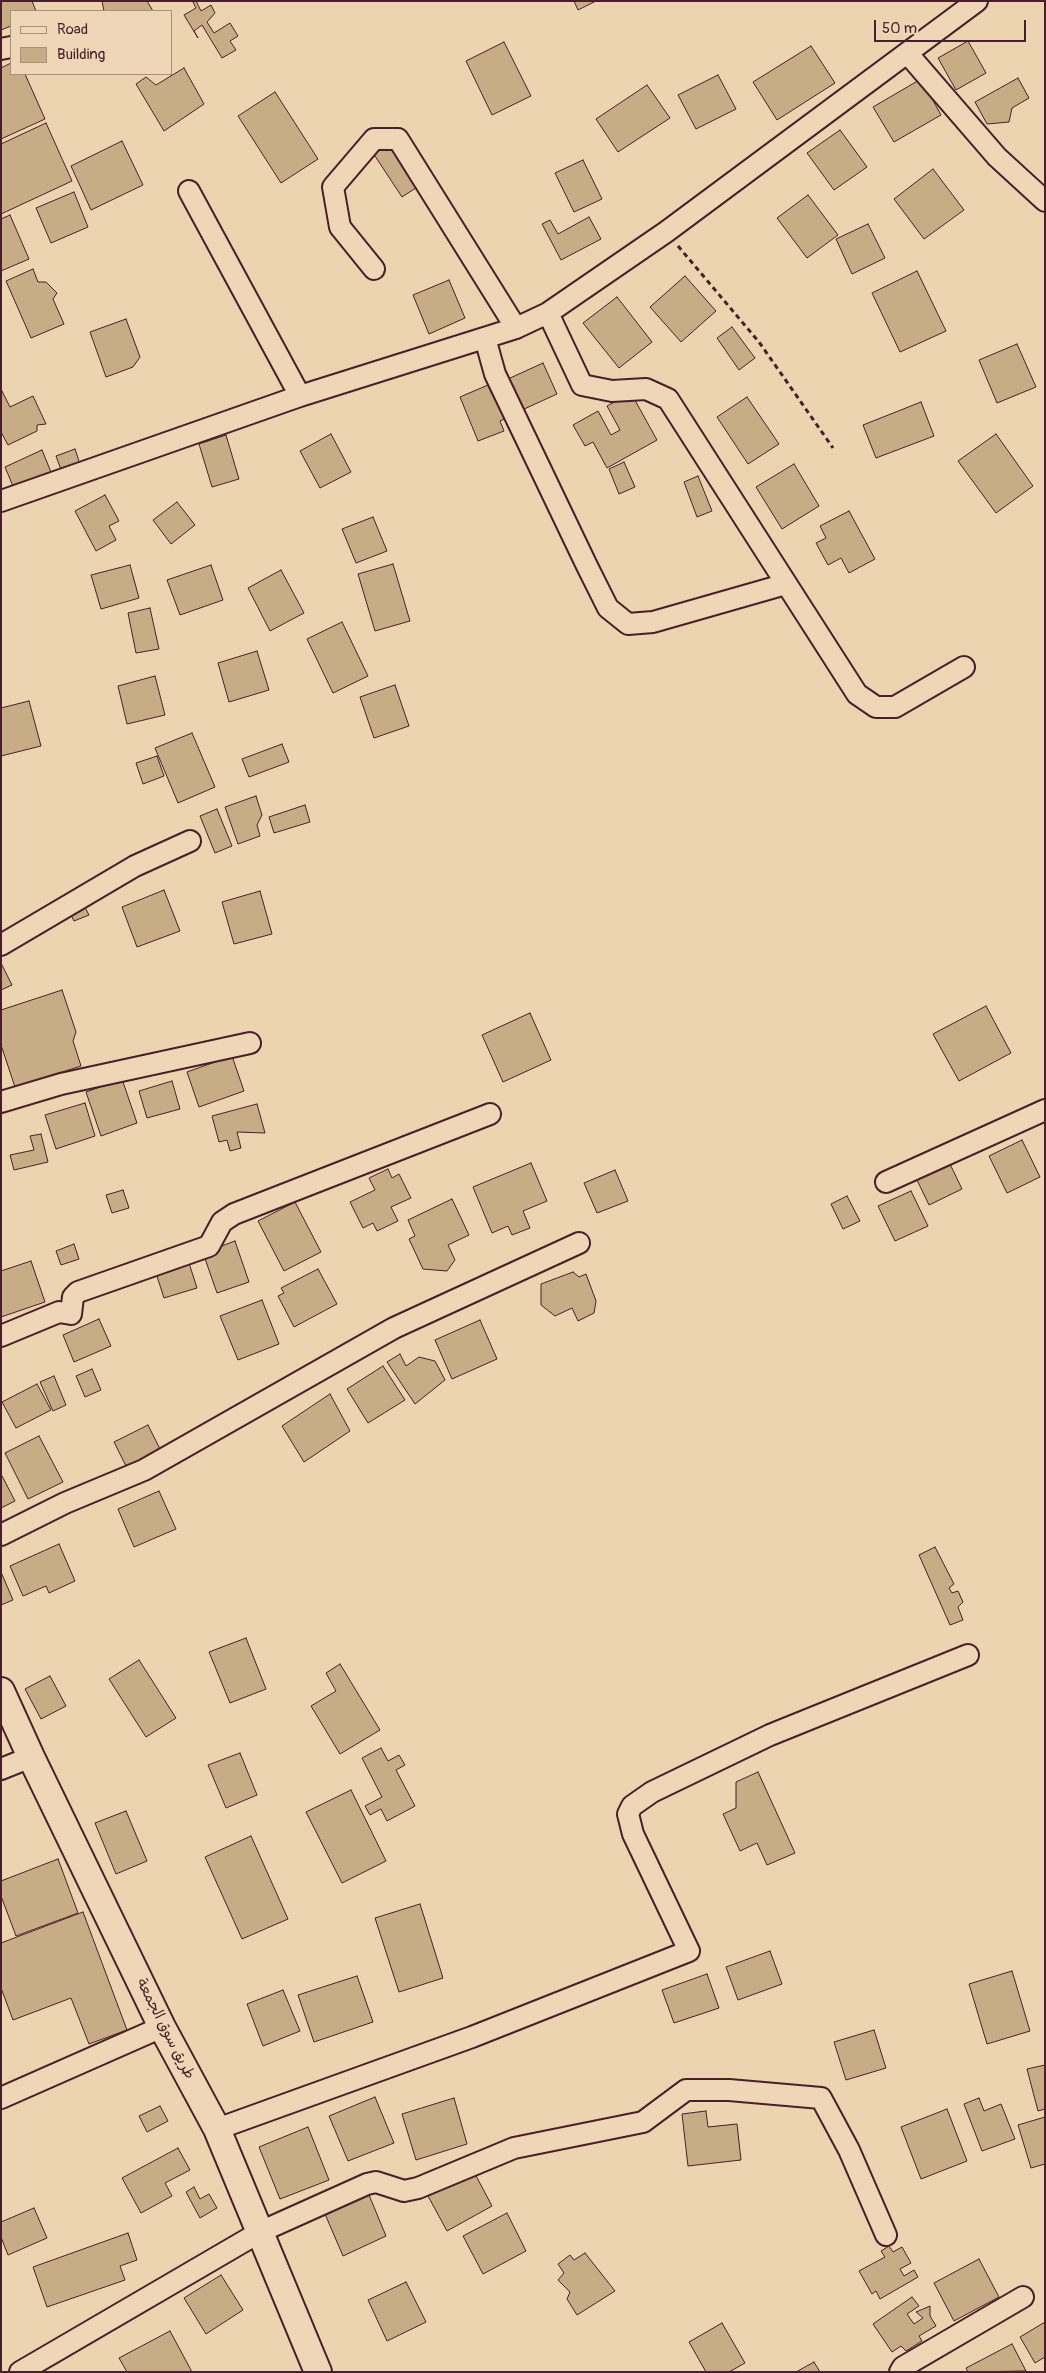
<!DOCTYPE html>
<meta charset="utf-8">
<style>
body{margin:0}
#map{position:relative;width:1046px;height:2373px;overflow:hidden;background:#edd4b0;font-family:Pangolin,sans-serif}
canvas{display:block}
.frame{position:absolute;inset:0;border:2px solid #4a1f2b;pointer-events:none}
.legend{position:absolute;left:10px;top:10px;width:162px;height:65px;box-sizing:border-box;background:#efd6b6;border:1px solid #ad8d7e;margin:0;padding:6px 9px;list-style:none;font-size:15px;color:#4a1f2b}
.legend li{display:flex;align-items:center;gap:10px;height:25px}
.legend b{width:25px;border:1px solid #ad8d7e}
.scale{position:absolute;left:874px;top:20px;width:152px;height:22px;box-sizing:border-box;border:2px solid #4a1f2b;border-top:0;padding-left:6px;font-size:15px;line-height:18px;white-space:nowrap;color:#4a1f2b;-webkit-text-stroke:4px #efd6b6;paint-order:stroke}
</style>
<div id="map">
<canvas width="1046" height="2373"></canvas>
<div class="frame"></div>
<ul class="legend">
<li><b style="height:6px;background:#efd6b6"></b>Road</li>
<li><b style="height:14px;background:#c8ac86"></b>Building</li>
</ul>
<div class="scale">50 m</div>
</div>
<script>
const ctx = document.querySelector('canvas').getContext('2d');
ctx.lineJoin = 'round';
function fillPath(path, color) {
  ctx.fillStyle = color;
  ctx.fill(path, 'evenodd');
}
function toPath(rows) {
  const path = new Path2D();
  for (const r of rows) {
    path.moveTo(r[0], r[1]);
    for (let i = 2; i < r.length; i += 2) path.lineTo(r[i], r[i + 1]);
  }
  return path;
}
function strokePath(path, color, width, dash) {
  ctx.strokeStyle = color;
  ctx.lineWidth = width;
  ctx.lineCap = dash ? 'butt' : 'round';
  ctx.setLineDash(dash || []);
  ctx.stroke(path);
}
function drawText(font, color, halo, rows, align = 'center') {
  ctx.font = font + ' Pangolin,"Playpen Sans Arabic",sans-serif';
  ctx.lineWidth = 5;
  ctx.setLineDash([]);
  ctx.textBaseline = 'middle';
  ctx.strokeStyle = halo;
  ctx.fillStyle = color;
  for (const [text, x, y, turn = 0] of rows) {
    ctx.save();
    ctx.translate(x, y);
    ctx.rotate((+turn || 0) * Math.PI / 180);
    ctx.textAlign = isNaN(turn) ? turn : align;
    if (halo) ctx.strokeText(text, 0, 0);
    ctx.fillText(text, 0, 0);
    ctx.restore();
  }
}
const building = toPath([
 [1,1,32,1,36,11,11,11,11,26,1,30,1,1],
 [102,1,147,1,153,11,104,11,102,1],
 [196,1,201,11,211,5,215,13,207,22,214,33,230,23,238,36,230,41,236,50,222,58,202,25,194,31,198,38,184,15,196,8,193,2,196,1],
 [574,1,596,1,578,10,574,1],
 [968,41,986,73,956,90,938,58,968,41],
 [504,42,531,96,492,115,466,61,504,42],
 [811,46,835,83,777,120,753,82,811,46],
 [11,63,11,74,25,74,45,119,1,139,1,68,11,63],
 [184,68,204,104,164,131,136,84,146,77,156,85,184,68],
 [718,75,736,109,696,129,678,95,718,75],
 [1018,78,1029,98,1012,108,1009,122,987,124,975,102,1018,78],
 [921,79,941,115,894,142,873,107,921,79],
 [647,85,670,118,618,152,596,119,647,85],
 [275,92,318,159,281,183,238,116,275,92],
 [46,123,72,181,1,214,1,144,46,123],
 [840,130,867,167,834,190,807,153,840,130],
 [393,140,422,184,402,197,373,153,393,140],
 [122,141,143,185,91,210,71,166,122,141],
 [583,160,602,199,574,212,555,173,583,160],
 [933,169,964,210,924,239,894,199,933,169],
 [74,192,88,227,51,243,36,208,74,192],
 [808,195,838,235,807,258,777,218,808,195],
 [10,215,29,259,1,271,1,219,10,215],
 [589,217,601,239,561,260,542,224,550,220,558,234,589,217],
 [868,224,885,258,852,274,836,239,868,224],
 [33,269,38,282,46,282,57,293,53,299,64,324,31,338,6,281,33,269],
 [917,271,946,331,900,352,872,293,917,271],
 [685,276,716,311,681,342,650,307,685,276],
 [449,280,465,318,429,334,413,295,449,280],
 [617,297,652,342,619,368,583,323,617,297],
 [126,319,140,357,133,367,106,377,90,332,126,319],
 [732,327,755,358,739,370,717,338,732,327],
 [1017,344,1036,387,997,403,979,360,1017,344],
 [543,363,557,394,522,410,508,379,543,363],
 [495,382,509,417,500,421,504,431,478,441,460,397,495,382],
 [1,389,10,407,33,396,46,424,37,425,37,431,8,445,1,432,1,389],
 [631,393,657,440,607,468,593,442,585,446,573,425,598,411,611,435,620,430,607,406,631,393],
 [747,397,779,444,748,464,717,417,747,397],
 [921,402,934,436,876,458,863,425,921,402],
 [331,434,351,472,320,488,300,451,331,434],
 [996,434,1033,486,996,513,958,461,996,434],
 [226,435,239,479,212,487,199,444,226,435],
 [75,449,81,467,63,475,56,456,75,449],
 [42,450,53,477,15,491,5,467,42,450],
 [624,462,635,487,619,494,609,469,624,462],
 [794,464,819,506,782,529,756,487,794,464],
 [698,476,712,511,697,517,684,482,698,476],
 [105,495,119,521,109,526,116,540,96,551,75,511,105,495],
 [177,502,195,525,171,544,153,520,177,502],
 [849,511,875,559,849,573,841,558,828,565,816,543,826,538,820,526,849,511],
 [373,517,387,551,356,563,342,529,373,517],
 [393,564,410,621,375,631,358,574,393,564],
 [130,565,139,598,101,609,91,575,130,565],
 [211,565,223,600,180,615,167,580,211,565],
 [281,570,304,613,270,631,248,588,281,570],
 [150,608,159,649,136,653,128,613,150,608],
 [342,622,368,676,333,693,307,639,342,622],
 [257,651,269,690,229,702,218,663,257,651],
 [155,676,165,715,127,724,118,686,155,676],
 [395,685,409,726,374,738,360,697,395,685],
 [29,701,41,746,1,756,1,708,29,701],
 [192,733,215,787,178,803,155,748,192,733],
 [282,744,289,762,249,777,242,759,282,744],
 [157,756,164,776,143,784,136,763,157,756],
 [256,796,262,815,257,825,260,836,238,844,225,807,256,796],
 [305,805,310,822,274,833,269,817,305,805],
 [217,809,232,846,215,853,200,816,217,809],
 [164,890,180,931,137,947,122,907,164,890],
 [260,891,272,934,234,944,222,902,260,891],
 [80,898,89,915,74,921,66,905,80,898],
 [1,963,12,985,1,990,1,963],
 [62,990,76,1032,73,1041,81,1066,15,1087,1,1045,1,1010,62,990],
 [986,1006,1011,1053,959,1081,933,1034,986,1006],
 [530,1013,551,1060,503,1082,482,1035,530,1013],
 [232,1056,244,1091,199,1107,187,1072,232,1056],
 [122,1079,137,1123,101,1136,86,1092,122,1079],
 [172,1081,180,1109,147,1118,139,1091,172,1081],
 [85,1103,95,1136,56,1149,45,1115,85,1103],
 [257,1104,265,1133,237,1132,241,1148,230,1151,227,1140,219,1142,212,1116,257,1104],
 [41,1134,48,1162,14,1170,10,1155,34,1150,30,1136,41,1134],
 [1022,1140,1040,1177,1007,1193,989,1156,1022,1140],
 [949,1162,962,1189,929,1205,916,1178,949,1162],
 [531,1163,547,1201,523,1211,530,1228,512,1235,508,1226,492,1233,473,1187,531,1163],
 [388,1169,392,1178,399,1174,411,1198,391,1207,398,1221,377,1231,373,1223,363,1228,350,1202,375,1190,369,1178,388,1169],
 [615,1170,628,1201,597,1213,584,1183,615,1170],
 [123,1190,129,1208,112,1213,106,1195,123,1190],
 [911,1191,928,1226,895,1241,878,1206,911,1191],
 [847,1196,860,1221,843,1229,831,1204,847,1196],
 [452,1199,469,1235,448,1245,455,1260,447,1271,423,1269,409,1239,415,1236,408,1220,452,1199],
 [295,1202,321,1252,284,1271,258,1221,295,1202],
 [235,1241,249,1282,217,1293,203,1253,235,1241],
 [74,1244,79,1259,61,1265,56,1251,74,1244],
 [188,1260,197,1288,164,1298,155,1270,188,1260],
 [31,1261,45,1302,1,1317,1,1271,31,1261],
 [318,1269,337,1304,294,1327,278,1296,284,1293,281,1288,318,1269],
 [573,1272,579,1277,586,1274,596,1301,594,1313,578,1321,572,1308,555,1316,541,1305,541,1284,573,1272],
 [262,1300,279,1344,238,1360,220,1316,262,1300],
 [99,1319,111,1346,74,1362,63,1335,99,1319],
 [480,1320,497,1359,452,1379,435,1340,480,1320],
 [400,1354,406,1366,419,1357,435,1361,445,1380,415,1404,387,1362,400,1354],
 [383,1366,405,1400,368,1423,347,1389,383,1366],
 [92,1369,101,1390,85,1397,76,1376,92,1369],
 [54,1376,66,1405,53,1411,40,1382,54,1376],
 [37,1384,51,1410,16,1428,2,1402,37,1384],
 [330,1394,350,1431,304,1462,282,1426,330,1394],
 [148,1425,161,1451,127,1468,114,1442,148,1425],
 [39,1436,63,1482,28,1499,5,1453,39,1436],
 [1,1474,15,1501,1,1508,1,1474],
 [159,1491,176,1529,134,1547,118,1509,159,1491],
 [59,1544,75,1581,49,1593,46,1586,23,1596,10,1566,59,1544],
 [935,1547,954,1584,949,1588,952,1593,958,1591,963,1602,958,1607,963,1620,950,1625,919,1555,935,1547],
 [1,1572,13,1600,1,1605,1,1572],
 [246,1638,266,1689,230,1703,209,1652,246,1638],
 [139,1660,176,1718,146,1737,109,1679,139,1660],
 [340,1664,380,1730,340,1754,311,1706,336,1691,326,1673,340,1664],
 [50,1676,66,1706,41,1719,25,1689,50,1676],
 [381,1748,388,1761,399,1755,405,1765,396,1770,415,1806,387,1821,381,1809,370,1815,365,1806,382,1797,362,1758,381,1748],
 [240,1753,257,1795,226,1808,208,1765,240,1753],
 [758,1772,795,1853,767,1865,757,1843,740,1851,723,1814,736,1808,736,1782,758,1772],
 [351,1790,386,1861,342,1883,306,1812,351,1790],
 [126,1811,147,1861,116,1874,95,1823,126,1811],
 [251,1836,288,1919,242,1939,205,1857,251,1836],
 [58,1859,78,1913,16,1936,1,1896,1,1881,58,1859],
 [420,1904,443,1978,399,1992,375,1918,420,1904],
 [83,1912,127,2030,89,2044,71,1998,13,2020,1,1988,1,1943,83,1912],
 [770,1951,782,1984,738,2000,726,1967,770,1951],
 [1012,1971,1030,2031,987,2044,969,1984,1012,1971],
 [707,1974,719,2008,674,2023,662,1990,707,1974],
 [357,1976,373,2022,314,2042,298,1995,357,1976],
 [283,1990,300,2031,263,2046,247,2004,283,1990],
 [874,2030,886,2068,846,2080,834,2042,874,2030],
 [1045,2065,1045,2109,1038,2111,1027,2069,1045,2065],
 [375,2097,394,2143,348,2161,329,2116,375,2097],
 [454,2098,467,2144,416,2160,402,2114,454,2098],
 [979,2098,984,2111,1001,2104,1015,2139,982,2151,964,2104,979,2098],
 [160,2106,168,2121,147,2132,139,2116,160,2106],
 [947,2109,967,2161,921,2179,901,2127,947,2109],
 [706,2111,708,2127,737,2124,741,2160,688,2166,682,2114,706,2111],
 [1045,2117,1045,2164,1031,2168,1018,2125,1045,2117],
 [308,2127,329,2180,280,2199,259,2147,308,2127],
 [178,2148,190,2170,165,2183,172,2196,141,2213,122,2178,178,2148],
 [474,2172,492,2206,447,2231,428,2196,474,2172],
 [194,2187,200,2199,209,2194,217,2208,200,2218,186,2192,194,2187],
 [369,2195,386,2236,343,2256,325,2214,369,2195],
 [34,2208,47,2238,8,2255,1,2237,1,2222,34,2208],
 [507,2213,526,2251,483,2274,463,2236,507,2213],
 [128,2233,137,2260,120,2266,125,2280,47,2307,33,2267,128,2233],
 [889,2246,893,2252,902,2247,911,2263,900,2269,904,2276,914,2270,918,2277,880,2299,876,2291,872,2294,859,2271,885,2257,881,2251,889,2246],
 [585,2253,615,2291,577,2315,567,2299,570,2292,558,2280,564,2273,558,2264,570,2255,574,2260,585,2253],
 [979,2259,999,2297,954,2321,934,2283,979,2259],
 [221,2275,243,2310,206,2334,184,2298,221,2275],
 [406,2282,426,2322,387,2341,368,2300,406,2282],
 [912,2297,919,2306,907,2314,914,2324,923,2318,916,2312,930,2306,930,2316,936,2326,919,2336,922,2341,906,2351,901,2346,892,2352,873,2324,912,2297],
 [1045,2322,1045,2357,1035,2363,1020,2337,1045,2322],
 [722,2323,745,2363,729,2372,706,2372,689,2342,722,2323],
 [170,2331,192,2372,127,2372,119,2358,170,2331],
 [1012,2344,1026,2371,968,2372,966,2368,1012,2344],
 [814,2362,820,2372,796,2372,814,2362]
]);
fillPath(building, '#c8ac86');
strokePath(building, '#4a1f2b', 1);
const minor = toPath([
 [1,49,11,47],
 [908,54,997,157,1045,201],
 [189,191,300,396],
 [374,269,340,227,333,187,374,139,398,139,516,328],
 [548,313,582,385,612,391,646,389,668,399,857,694,876,707,895,707,964,667],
 [485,338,495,374,587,566,608,608,628,624,653,622,786,584],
 [1,501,300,396,516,328,548,313,666,232,977,1],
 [1,945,135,866,190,841],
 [1,1102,61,1084,250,1043],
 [886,1182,1045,1110],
 [1,1336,59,1312,71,1314,73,1297,78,1292,209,1246,222,1222,234,1214,490,1114],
 [1,1535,65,1503,144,1470,394,1328,579,1243],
 [1,1769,31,1757],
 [1,2098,162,2027],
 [217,2129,472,2037,689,1951,633,1834,628,1814,632,1806,652,1792,770,1735,968,1655],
 [20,2372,260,2232,367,2184,376,2182,404,2191,418,2188,514,2148,643,2122,686,2090,729,2090,821,2098,849,2150,886,2235],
 [900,2372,903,2367,1023,2297]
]);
const major = toPath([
 [1,1691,31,1757,162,2027,217,2129,318,2372]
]);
strokePath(minor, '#4a1f2b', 24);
strokePath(major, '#4a1f2b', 30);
strokePath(toPath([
 [678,246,759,342,833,448]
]), '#4a1f2b', 3, [5, 4]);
strokePath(minor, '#efd6b6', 20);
strokePath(major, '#efd6b6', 26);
drawText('15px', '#4a1f2b', '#efd6b6', [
 ["طريق سوق الجمعة",165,2029,63]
]);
</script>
